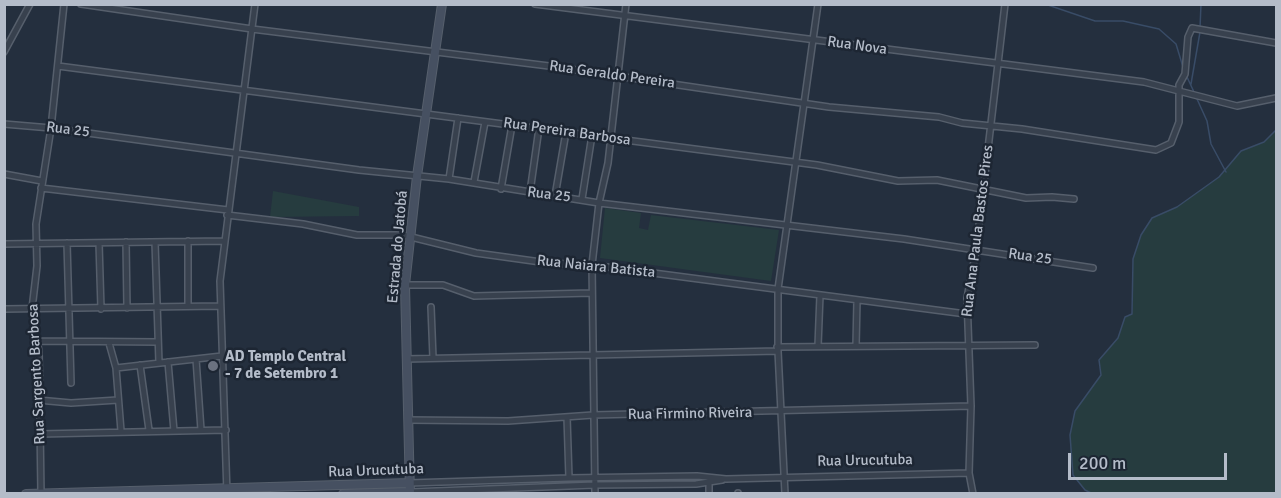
<!DOCTYPE html>
<meta charset="utf-8">
<style>
body{margin:0}
#map{position:relative;width:1281px;height:498px;overflow:hidden;background:#242f3e;font-family:Signika,sans-serif}
canvas{display:block}
.frame{position:absolute;inset:0;border:6px solid #b4bcc9;pointer-events:none}
.scale{position:absolute;left:1068px;top:453px;width:159px;height:27px;box-sizing:border-box;border:3px solid #b4bcc9;border-top:0;padding-left:8px;font-size:18px;line-height:21px;white-space:nowrap;color:#b4bcc9;-webkit-text-stroke:4px #1d2633;paint-order:stroke}
</style>
<div id="map">
<canvas width="1281" height="498"></canvas>
<div class="frame"></div>
<div class="scale">200 m</div>
</div>
<script>
const ctx = document.querySelector('canvas').getContext('2d');
ctx.lineJoin = 'round';
function fillPath(path, color) {
  ctx.fillStyle = color;
  ctx.fill(path, 'evenodd');
}
function toPath(rows) {
  const path = new Path2D();
  for (const r of rows) {
    path.moveTo(r[0], r[1]);
    for (let i = 2; i < r.length; i += 2) path.lineTo(r[i], r[i + 1]);
  }
  return path;
}
function strokePath(path, color, width, dash) {
  ctx.strokeStyle = color;
  ctx.lineWidth = width;
  ctx.lineCap = dash ? 'butt' : 'round';
  ctx.setLineDash(dash || []);
  ctx.stroke(path);
}
function drawText(font, color, halo, rows, align = 'center') {
  ctx.font = font + ' Signika,sans-serif';
  ctx.lineWidth = 5;
  ctx.setLineDash([]);
  ctx.textBaseline = 'middle';
  ctx.strokeStyle = halo;
  ctx.fillStyle = color;
  for (const [text, x, y, turn = 0] of rows) {
    ctx.save();
    ctx.translate(x, y);
    ctx.rotate((+turn || 0) * Math.PI / 180);
    ctx.textAlign = isNaN(turn) ? turn : align;
    if (halo) ctx.strokeText(text, 0, 0);
    ctx.fillText(text, 0, 0);
    ctx.restore();
  }
}
fillPath(toPath([
 [1276,130,1276,493,1093,494,1085,490,1073,475,1070,458,1070,435,1075,411,1101,375,1099,360,1118,338,1125,317,1132,314,1133,259,1141,235,1152,218,1177,207,1219,177,1241,151,1264,142],
 [273,191,359,207,359,216,270,217],
 [605,208,641,213,639,228,648,230,651,215,779,230,771,281,600,258]
]), '#263c3f');
strokePath(toPath([
 [1045,4,1095,21,1123,21,1159,29,1176,44,1183,67],
 [1200,28,1201,4],
 [1187,77,1194,92],
 [1191,84,1200,32],
 [1197,99,1207,121,1211,144,1226,172],
 [1093,494,1085,490,1073,475,1070,435,1075,411,1101,375,1099,360,1118,338,1125,317,1132,314,1133,259,1141,235,1152,218,1177,207,1219,177,1241,151,1264,142,1276,130]
]), '#394c67', 1.5);
const street = toPath([
 [81,4,252,29,549,66,829,107,939,117,962,123,1022,129,1156,150,1171,143,1179,122,1179,85,1185,74,1188,37,1192,28,1276,43],
 [535,4,1144,82,1237,106,1276,98],
 [4,52,30,4],
 [58,66,817,165,898,181,937,180,1026,198,1052,197,1074,199],
 [4,124,51,128,359,170,449,179,599,203,904,239,1093,268],
 [4,174,42,181],
 [449,179,458,118],
 [474,182,485,122],
 [41,188,228,210],
 [501,189,512,125],
 [530,192,539,128],
 [555,196,566,132],
 [582,199,592,135],
 [227,215,303,224,357,235,403,235,476,253,548,263,592,265,966,314],
 [188,241,188,306],
 [126,242,127,308],
 [155,242,159,363],
 [67,243,71,383],
 [99,243,101,309],
 [4,244,224,241],
 [405,285,443,285,474,296,591,293],
 [431,307,433,358],
 [4,309,220,306],
 [38,341,158,342],
 [109,343,116,368,121,431],
 [818,346,820,295],
 [856,346,857,300],
 [777,347,1035,345],
 [196,359,201,430],
 [406,359,778,351],
 [168,362,174,431],
 [140,365,149,430],
 [116,368,222,356],
 [38,400,71,403,118,400],
 [567,417,569,478],
 [408,420,508,421,593,415,971,406],
 [40,434,226,430],
 [709,480,709,494],
 [409,483,569,478,697,476,726,479,969,473],
 [410,492,595,485,696,484,722,480],
 [738,493,738,494],
 [41,494,39,352,32,309,37,266,36,224,51,128,64,4],
 [227,494,220,281,255,4],
 [595,494,592,265,599,203,608,163,626,4],
 [785,494,778,351,778,289,818,4],
 [973,494,969,473,971,406,967,298,976,251,1005,4]
]);
const secondary = toPath([
 [26,494,409,483],
 [343,494,410,492],
 [410,494,405,285,417,176,442,4]
]);
strokePath(street, '#565f6c', 8);
strokePath(secondary, '#565f6c', 10);
strokePath(street, '#38414e', 5);
strokePath(secondary, '#465061', 8);
for (const [x, y, r, color] of [
 [213,366,6,"#6b7280"]
]) {
  const dot = new Path2D();
  dot.arc(x, y, r, 0, 2 * Math.PI);
  ctx.fillStyle = color;
  ctx.fill(dot);
  strokePath(dot, '#1d2633', 2);
}
drawText('15px', '#b4bcc9', '#1d2633', [
 ["Rua Nova",857,46,8],
 ["Rua Geraldo Pereira",612,75,8],
 ["Rua 25",68,130,7],
 ["Rua Pereira Barbosa",567,132,8],
 ["Rua 25",549,195,7],
 ["Rua Ana Paula Bastos Pires",978,231,-83],
 ["Estrada do Jatobá",398,247,-85],
 ["Rua 25",1030,257,8],
 ["Rua Naiara Batista",596,267,6],
 ["Rua Sargento Barbosa",37,374,-93],
 ["Rua Firmino Riveira",690,414,-1],
 ["Rua Urucutuba",865,461,-1],
 ["Rua Urucutuba",376,471,-2]
]);
drawText('bold 15px', '#b4bcc9', '#1d2633', [
 ["AD Templo Central",225,357],
 ["- 7 de Setembro 1",225,374]
], 'left');
</script>
